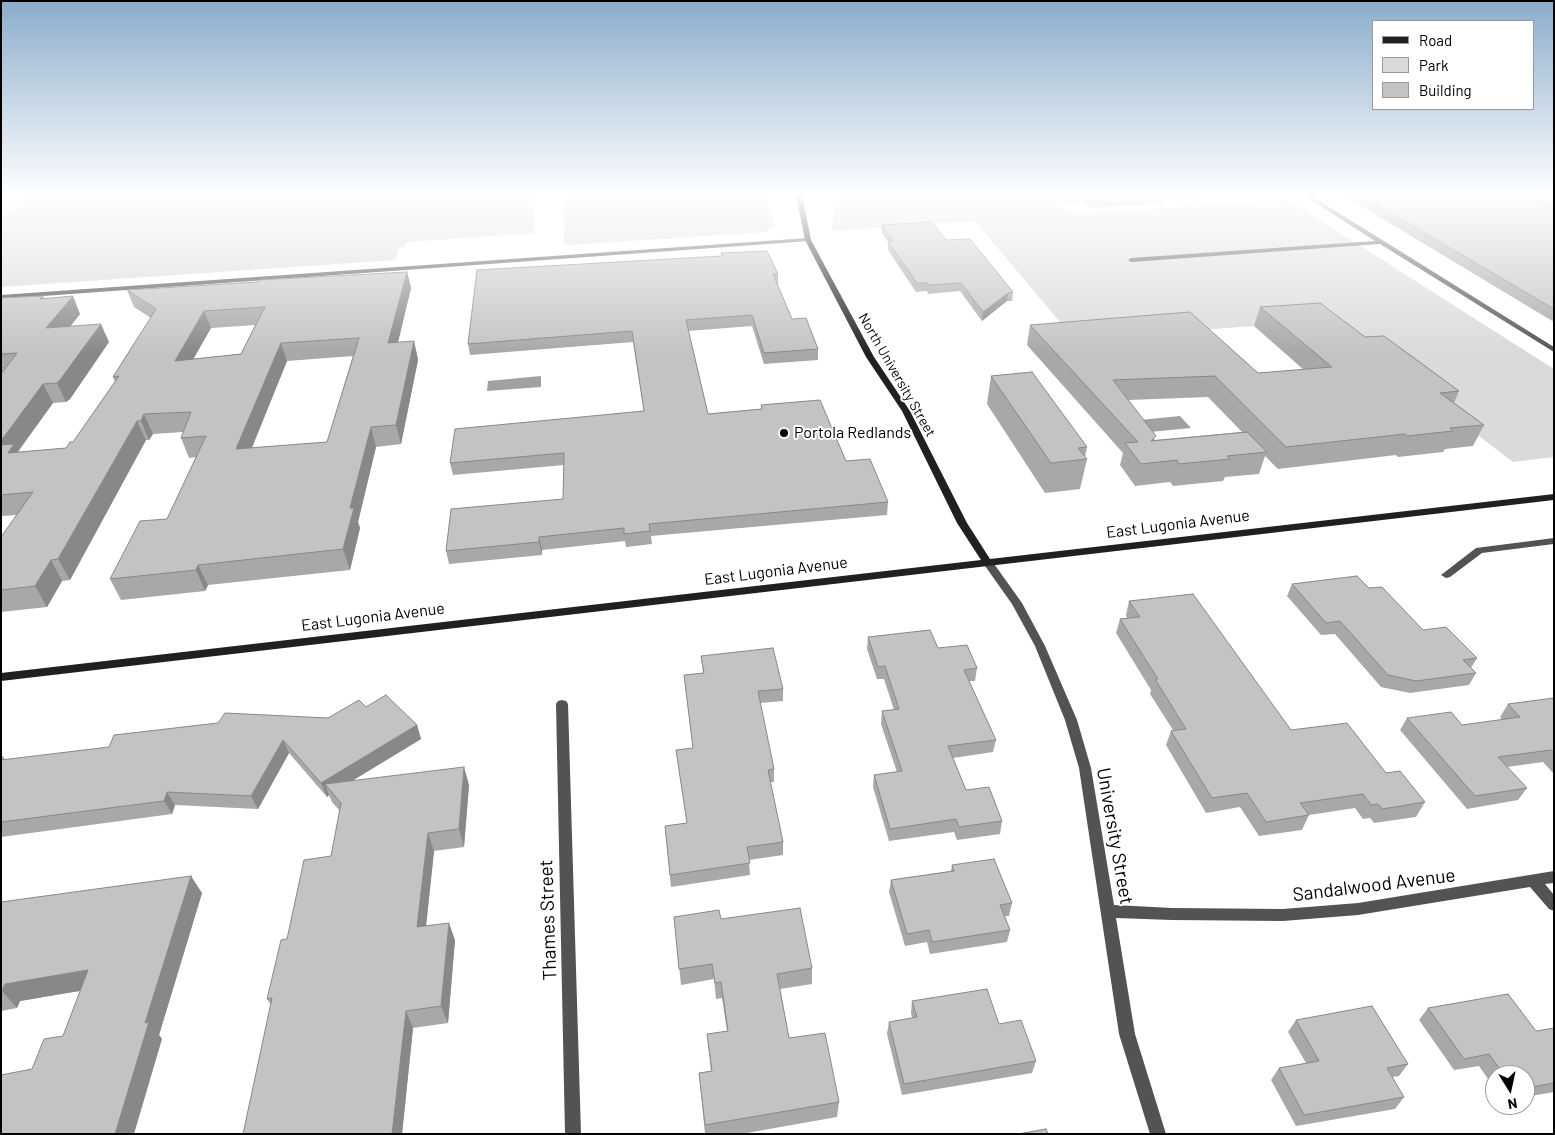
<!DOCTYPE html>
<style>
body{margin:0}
#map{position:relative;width:1555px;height:1135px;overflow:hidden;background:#fff;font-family:Barlow,sans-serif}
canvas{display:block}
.frame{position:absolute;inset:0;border:2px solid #000;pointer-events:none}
.legend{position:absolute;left:1372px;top:20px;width:162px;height:90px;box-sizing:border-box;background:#fff;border:1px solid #999;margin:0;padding:6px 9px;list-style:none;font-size:15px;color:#000}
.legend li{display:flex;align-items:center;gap:10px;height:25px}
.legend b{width:25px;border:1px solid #999}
.north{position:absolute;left:1485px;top:1065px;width:50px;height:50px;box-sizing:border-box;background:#fff;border:1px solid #999;border-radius:50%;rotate:170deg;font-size:14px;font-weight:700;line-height:20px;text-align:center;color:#000}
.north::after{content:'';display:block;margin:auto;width:18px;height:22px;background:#000;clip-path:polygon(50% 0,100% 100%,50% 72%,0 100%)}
</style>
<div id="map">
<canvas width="1555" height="1135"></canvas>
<div class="frame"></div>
<ul class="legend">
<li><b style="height:6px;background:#202020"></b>Road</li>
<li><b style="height:14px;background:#dadada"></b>Park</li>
<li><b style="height:14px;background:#c3c3c3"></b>Building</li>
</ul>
<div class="north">N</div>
</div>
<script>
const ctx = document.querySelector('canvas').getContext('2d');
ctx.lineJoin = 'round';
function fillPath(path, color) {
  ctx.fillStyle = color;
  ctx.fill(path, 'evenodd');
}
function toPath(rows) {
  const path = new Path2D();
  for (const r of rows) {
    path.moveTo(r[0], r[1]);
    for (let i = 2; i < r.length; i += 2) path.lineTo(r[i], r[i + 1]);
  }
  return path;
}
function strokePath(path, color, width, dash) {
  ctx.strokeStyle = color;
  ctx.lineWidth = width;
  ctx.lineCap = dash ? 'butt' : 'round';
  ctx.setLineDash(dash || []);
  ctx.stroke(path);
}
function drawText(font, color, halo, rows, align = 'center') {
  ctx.font = font + ' Barlow,sans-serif';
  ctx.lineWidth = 4;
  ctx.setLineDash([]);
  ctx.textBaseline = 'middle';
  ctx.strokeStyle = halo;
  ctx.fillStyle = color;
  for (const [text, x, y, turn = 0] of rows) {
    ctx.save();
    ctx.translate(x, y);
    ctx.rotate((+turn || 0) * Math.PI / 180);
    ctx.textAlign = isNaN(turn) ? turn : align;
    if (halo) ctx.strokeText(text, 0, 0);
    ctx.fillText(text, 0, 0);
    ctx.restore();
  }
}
fillPath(toPath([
 [26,195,535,195,534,233,407,242,404,247,399,248,395,260,1,287,1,218],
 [564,195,766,195,775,227,765,232,569,245,564,243],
 [835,195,1053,195,1073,214,1288,200,1554,369,1554,457,1513,462,1328,320,1075,340,975,221,832,231]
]), '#dadada');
fillPath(toPath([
 [541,376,541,387,487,391,488,381],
 [1180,416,1191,428,1150,432,1140,420]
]), '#a1a1a1');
fillPath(toPath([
 [1303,195,1310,195,1554,347,1554,352,1380,244,1131,262,1128,260,1131,258,1375,241,1303,195],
 [808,238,810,239,810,241,1,299,1,295,808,238],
 [1554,538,1554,544,1482,553,1450,577,1446,578,1441,575,1476,548,1554,538],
 [988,560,992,561,1022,603,1045,646,1077,720,1091,768,1114,905,1172,908,1283,909,1358,903,1554,871,1554,883,1545,884,1554,895,1554,911,1549,909,1530,887,1358,915,1283,921,1172,920,1116,918,1135,1034,1166,1134,1150,1134,1119,1034,1079,768,1065,720,1035,646,1012,604,983,563,988,560],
 [562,700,566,701,568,704,581,1134,565,1134,556,704,558,701,562,700]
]), '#535353');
fillPath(toPath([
 [796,195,802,195,811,240,874,357,910,411,967,523,990,559,1554,494,1554,500,1,681,1,673,981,560,957,523,902,411,866,357,805,240,796,195]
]), '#202020');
fillPath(toPath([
 [1057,195,1220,195,1164,200,1163,203,1089,208,1083,202,1066,203],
 [1343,195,1554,195,1554,322],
 [882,225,946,240,1013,292,1012,301,1007,301,982,321,960,291,928,294,927,291,916,292,888,250,888,242,882,233],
 [721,253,778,274,778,284,777,284,792,319,818,349,818,360,764,364,752,326,688,331,708,414,761,409,761,405,846,461,888,502,887,515,651,536,652,544,626,547,625,541,542,550,542,555,449,564,446,551,563,499,564,465,453,475,450,463,644,411,633,342,470,355,468,344,721,256],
 [407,272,411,288,398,343,414,341,418,360,401,444,376,447,358,522,360,528,350,570,208,585,205,591,121,600,110,579,167,519,197,457,189,458,181,438,183,432,153,434,149,440,146,440,70,580,62,581,47,607,1,612,1,537,17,515,1,516,1,298,43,296,44,298,80,314,70,326,109,342,70,399,66,402,53,403,18,452,66,448,73,442,115,382,113,377,151,318,134,307,127,290],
 [255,325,241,354,193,359,211,328],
 [353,356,327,442,252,448,287,361],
 [1260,307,1365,337,1459,391,1454,403,1484,425,1473,446,1445,449,1443,452,1398,457,1396,455,1278,469,1265,456,1259,474,1225,477,1223,481,1173,486,1170,482,1135,486,1120,465,1123,453,1027,345,1030,325,1258,373,1304,370,1254,326],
 [1208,397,1242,432,1155,440,1128,400],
 [991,376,1087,447,1085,457,1087,459,1080,489,1045,493,987,404],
 [1292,584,1369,588,1423,630,1477,658,1471,668,1476,673,1469,685,1410,693,1381,687,1335,634,1321,635,1287,596],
 [1129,601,1291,730,1386,773,1425,802,1416,817,1374,823,1370,818,1363,819,1355,808,1309,815,1302,830,1259,836,1240,807,1206,813,1166,745,1171,731,1173,730,1150,694,1151,690,1116,633,1120,619,1127,618,1126,615],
 [868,637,938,648,977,668,975,681,969,681,996,740,993,752,953,758,966,790,1002,821,1000,834,957,840,954,832,889,841,873,787,874,775,897,772,881,724,882,711,894,710,884,679,877,679,867,649],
 [701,656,783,689,783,701,760,703,774,769,774,782,770,782,783,842,783,855,749,860,750,875,671,887,665,826,687,823,676,750,693,748,684,675,703,673],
 [1554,698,1554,774,1543,762,1507,767,1527,788,1518,800,1467,809,1400,730,1407,718,1462,725,1502,720,1500,717,1508,704],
 [366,707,417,725,421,739,352,781,469,785,464,847,434,851,426,926,455,940,448,1023,413,1028,402,1134,243,1134,271,1005,267,999,287,939,331,856,340,811,332,802,329,795,327,797,289,753,258,809,175,805,172,814,1,837,1,757,3,756,5,760,109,747,328,718],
 [952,865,1012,903,1009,916,1005,916,1010,930,1007,942,930,954,927,942,905,946,889,892,891,880,951,871],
 [202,893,159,1035,162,1039,32,1069,63,1036,80,991,20,1001,17,1008,1,1011,1,902],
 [674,917,721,919,812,968,812,984,780,989,789,1038,839,1102,837,1117,741,1134,705,1134,699,1073,711,1071,707,1034,727,1031,722,998,716,999,714,979,681,985],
 [912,1001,999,1024,1036,1061,1032,1073,902,1095,887,1034,889,1022,912,1018,911,1013],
 [1428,1008,1536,1031,1554,1028,1554,1092,1525,1097,1525,1075,1495,1075,1495,1089,1479,1066,1454,1070,1419,1020],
 [1296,1020,1408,1064,1399,1076,1392,1077,1404,1097,1395,1109,1296,1126,1271,1080,1279,1068,1306,1063,1288,1032]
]), '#a8a8a8');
fillPath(toPath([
 [1165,195,1220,195,1164,200],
 [407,272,411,288,393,362,388,343],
 [1008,293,1007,301,982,321,983,312],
 [73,296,80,314,55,346,46,328],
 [204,311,211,328,182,379,175,361],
 [101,324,109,342,70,399,66,402,57,383],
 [414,341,418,360,401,444,396,425],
 [281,343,287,361,243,469,236,449],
 [43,384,53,403,18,451,25,464,1,452,1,441],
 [144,414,153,434,149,440,141,421],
 [137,421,146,440,70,580,58,559],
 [371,427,376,447,358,522,360,528,350,570,343,549,350,508],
 [539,537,542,550,542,555,539,542],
 [51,560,62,581,47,607,35,586],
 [198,565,208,585,205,591,196,570],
 [417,725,421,739,332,793,325,784,329,795,327,797,321,783],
 [283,740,289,753,258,809,251,796],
 [464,767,469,785,464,847,459,829],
 [167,792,175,805,172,814,164,801],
 [428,833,434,851,424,945,417,927],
 [191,876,202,893,159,1035,162,1039,134,1134,115,1134,145,1023],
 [449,923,455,940,448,1023,441,1006],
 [88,970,102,987,20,1001,17,1008,2,991,5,984],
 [406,1011,413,1028,402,1134,392,1134]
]), '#888');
const building = toPath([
 [1086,195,1158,195,1090,200,1086,195],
 [1360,195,1519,195,1554,212,1554,309,1360,195],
 [1533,195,1554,195,1554,206,1533,195],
 [932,222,946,240,970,239,1013,292,1008,293,983,312,961,283,929,285,927,283,917,283,888,242,893,241,882,225,932,222],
 [767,251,778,274,773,274,792,319,806,318,818,349,764,353,752,315,686,320,708,414,762,409,761,405,820,400,846,461,870,459,888,502,649,524,650,531,624,534,624,528,539,537,539,542,446,551,451,509,563,499,564,453,450,463,455,429,644,411,632,331,468,344,477,270,722,256,721,253,767,251],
 [407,272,388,343,414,341,396,425,371,427,350,508,354,508,343,549,198,565,196,570,110,579,140,521,167,519,206,436,181,438,191,412,144,414,141,421,137,421,58,559,51,560,35,586,1,590,1,537,33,492,1,495,1,445,14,444,8,453,66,448,70,442,73,442,119,376,113,377,156,309,127,290,259,282,260,280,407,272],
 [265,307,241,354,175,361,204,311,265,307],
 [359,338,327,442,236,449,281,343,359,338],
 [43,296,40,299,73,296,46,328,101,324,60,380,57,383,43,384,1,441,1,374,17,353,1,354,1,298,43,296],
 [1320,303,1365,337,1384,336,1459,391,1440,393,1484,425,1450,428,1453,431,1407,436,1405,434,1286,447,1215,376,1113,380,1156,436,1151,441,1247,432,1267,452,1227,456,1230,459,1179,464,1177,460,1141,464,1125,443,1138,442,1030,325,1190,312,1258,373,1332,367,1260,307,1320,303],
 [1032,372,1087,447,1078,448,1087,459,1051,463,991,376,1032,372],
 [1357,576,1369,588,1382,587,1423,630,1446,627,1477,658,1463,660,1476,673,1416,681,1388,675,1340,621,1326,623,1292,584,1357,576],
 [1193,594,1291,730,1347,723,1386,773,1400,771,1425,802,1382,809,1378,804,1371,805,1363,794,1300,803,1309,815,1266,822,1247,793,1212,798,1171,731,1186,729,1155,679,1158,679,1120,619,1140,617,1129,601,1193,594],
 [930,630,938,648,967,645,977,668,964,670,996,740,948,746,966,790,989,787,1002,821,959,827,956,819,890,829,874,775,902,771,882,711,899,709,885,666,878,667,868,637,930,630],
 [773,648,783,689,758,691,774,769,768,770,783,842,747,847,750,863,670,875,665,826,687,823,676,750,693,748,684,675,704,673,701,656,773,648],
 [386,695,417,725,321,783,283,740,251,796,167,792,164,801,1,822,1,760,109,747,114,735,218,723,225,713,328,718,359,700,366,707,386,695],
 [1554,698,1554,752,1551,750,1498,757,1527,788,1475,796,1407,718,1451,712,1462,725,1520,717,1508,704,1554,698],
 [464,767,459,829,428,833,417,927,449,923,441,1006,406,1011,392,1134,243,1134,272,998,267,999,281,940,287,939,304,860,331,856,341,803,325,784,464,767],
 [994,859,1012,903,1000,905,1010,930,932,942,929,930,907,934,891,880,954,871,952,865,994,859],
 [191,876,145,1023,149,1022,115,1134,1,1134,1,1075,32,1069,44,1039,63,1036,88,970,5,984,2,991,1,992,1,902,191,876],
 [800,908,812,968,777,974,789,1038,825,1033,839,1102,705,1125,699,1073,712,1071,707,1034,728,1031,721,982,715,983,712,964,679,969,674,917,719,910,721,919,800,908],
 [987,989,999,1024,1021,1020,1036,1061,904,1084,889,1022,917,1017,912,1001,987,989],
 [1508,994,1536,1031,1554,1028,1554,1083,1525,1088,1525,1075,1504,1075,1489,1054,1464,1059,1428,1008,1508,994],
 [1372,1006,1408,1064,1387,1068,1404,1097,1304,1115,1279,1068,1319,1061,1296,1020,1372,1006],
 [1046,1129,1048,1134,1018,1134,1046,1129]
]);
fillPath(building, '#c3c3c3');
strokePath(building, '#888', 1);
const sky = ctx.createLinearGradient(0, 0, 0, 354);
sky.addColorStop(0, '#8baccc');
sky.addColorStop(0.55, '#fff');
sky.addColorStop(1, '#ffffff00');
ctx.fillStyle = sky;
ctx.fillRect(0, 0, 1555, 354);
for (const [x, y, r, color] of [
 [784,433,5,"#000"]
]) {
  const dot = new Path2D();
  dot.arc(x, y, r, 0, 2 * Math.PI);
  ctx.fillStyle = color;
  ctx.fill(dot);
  strokePath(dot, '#fff', 2);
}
drawText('14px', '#000', '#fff', [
 ["North University Street",897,375,60]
]);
drawText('16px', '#000', '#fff', [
 ["Portola Redlands",794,433]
], 'left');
drawText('16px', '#000', '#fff', [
 ["East Lugonia Avenue",1178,524,-7],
 ["East Lugonia Avenue",776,571,-7],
 ["East Lugonia Avenue",373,617,-7]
]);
drawText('19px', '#000', '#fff', [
 ["University Street",1115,836,80],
 ["Sandalwood Avenue",1374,885,-7],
 ["Thames Street",548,920,-92]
]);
</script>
